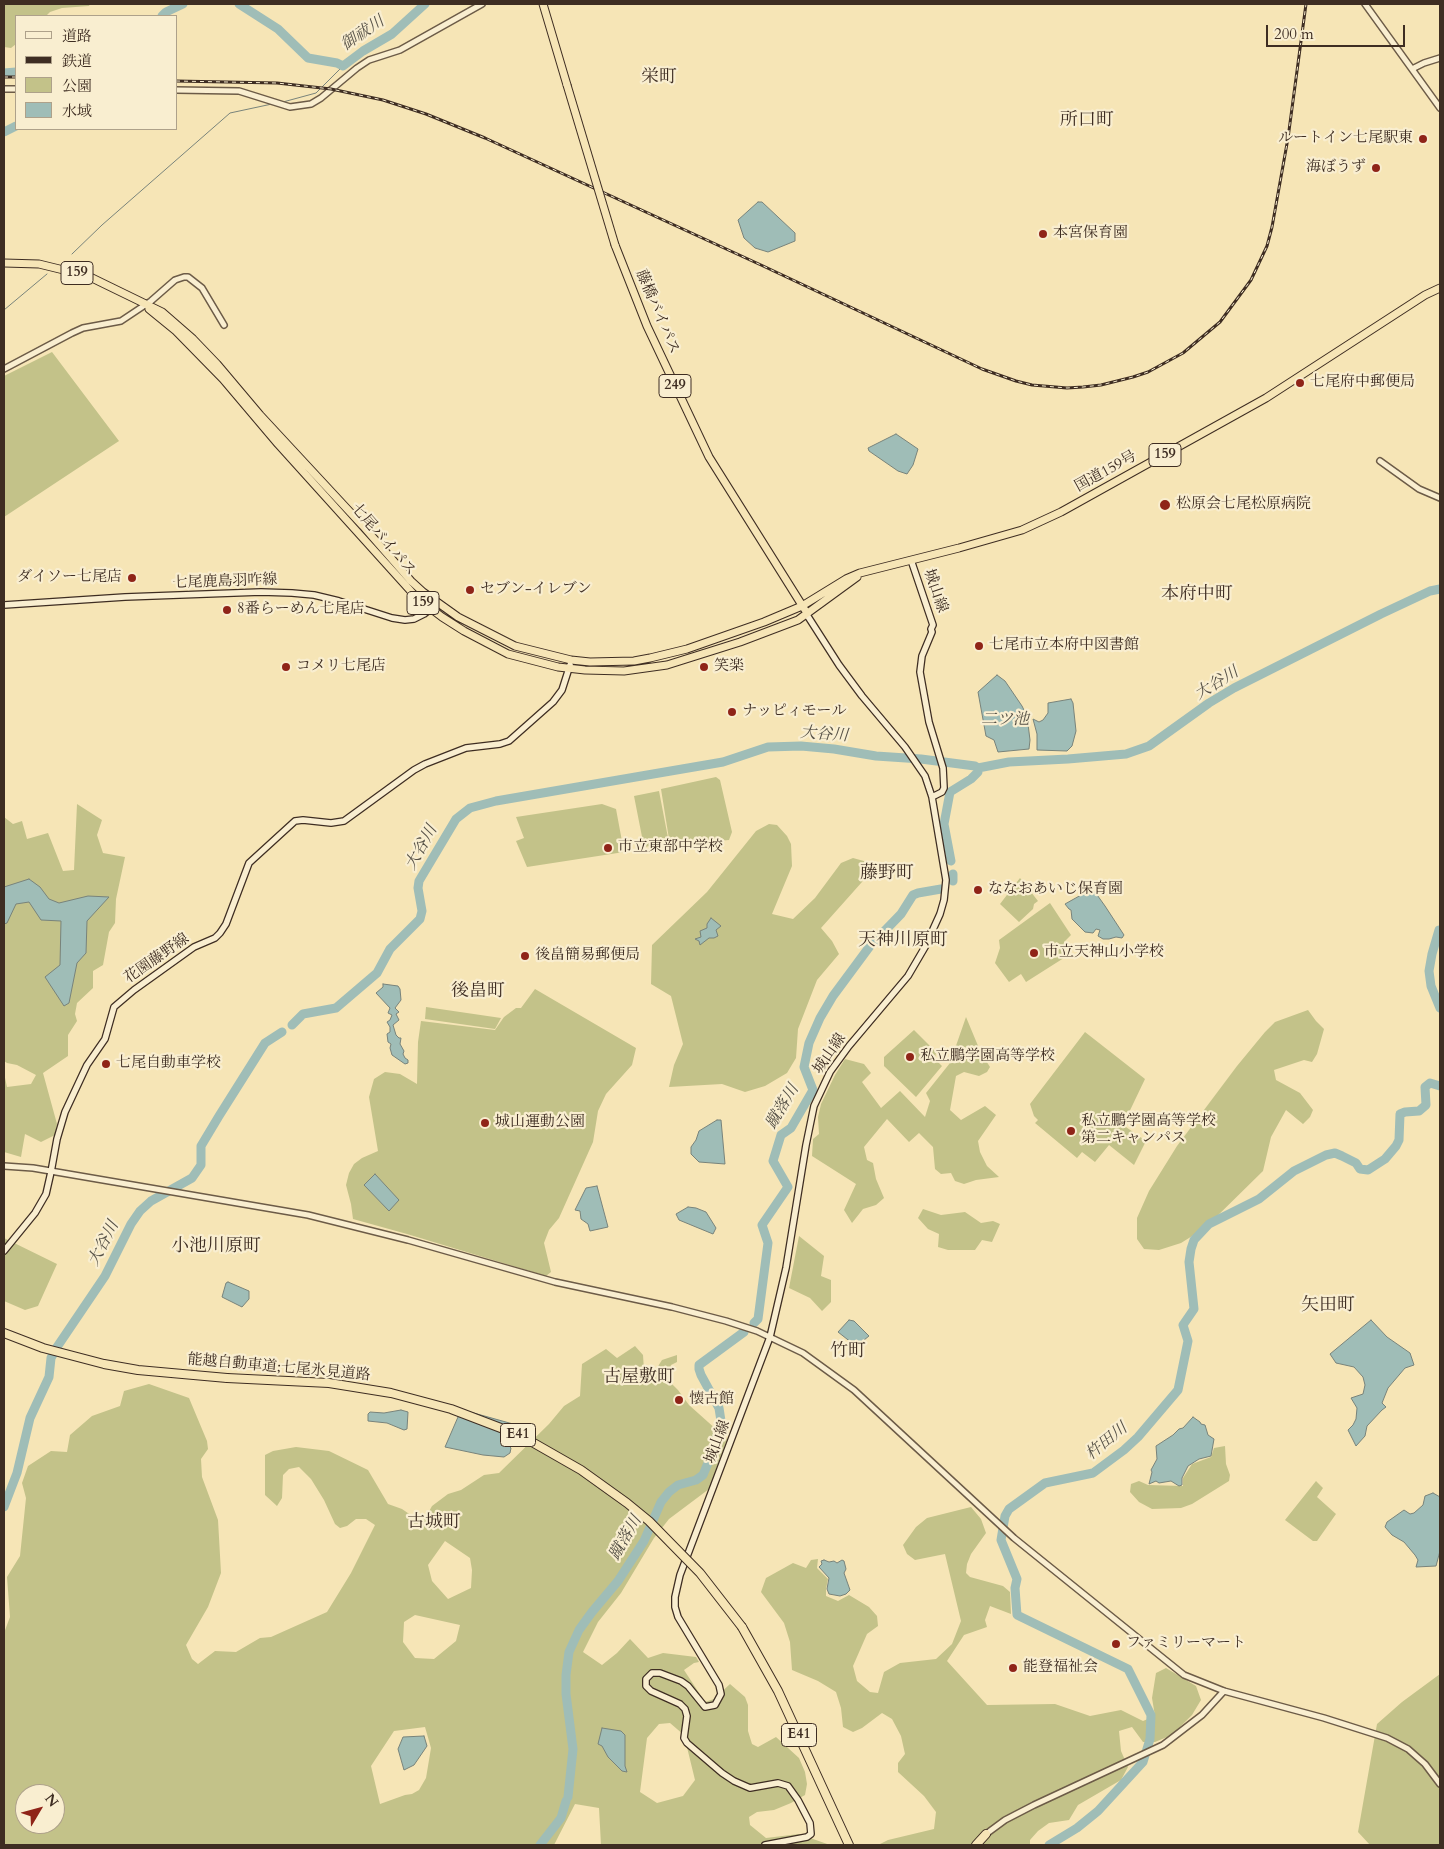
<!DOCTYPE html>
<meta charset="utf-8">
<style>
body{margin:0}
#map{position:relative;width:1444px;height:1849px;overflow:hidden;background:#f6e5b6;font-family:Cardo,"Noto Serif JP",serif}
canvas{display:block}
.frame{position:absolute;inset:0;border:5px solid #3e2d22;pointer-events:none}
.legend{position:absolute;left:15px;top:15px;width:162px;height:115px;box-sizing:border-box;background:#f9eed0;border:1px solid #aea18a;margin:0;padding:6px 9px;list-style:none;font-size:15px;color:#3e2d22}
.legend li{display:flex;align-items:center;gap:10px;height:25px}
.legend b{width:25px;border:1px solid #aea18a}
.north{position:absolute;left:15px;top:1784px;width:50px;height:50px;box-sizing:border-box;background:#f9eed0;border:1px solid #aea18a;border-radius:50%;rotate:53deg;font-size:14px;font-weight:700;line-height:20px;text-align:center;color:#3e2d22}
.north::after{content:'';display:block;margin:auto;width:18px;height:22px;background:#8f2418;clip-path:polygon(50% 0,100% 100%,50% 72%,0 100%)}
.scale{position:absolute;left:1266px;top:25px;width:139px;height:22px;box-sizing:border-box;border:2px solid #3e2d22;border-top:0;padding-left:6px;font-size:15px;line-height:18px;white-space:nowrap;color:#3e2d22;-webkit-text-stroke:4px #f9eed0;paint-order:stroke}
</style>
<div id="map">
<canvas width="1444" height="1849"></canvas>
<div class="frame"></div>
<ul class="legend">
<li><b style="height:6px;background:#f9eed0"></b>道路</li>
<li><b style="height:6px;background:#3e2d22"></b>鉄道</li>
<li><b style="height:14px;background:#c3c289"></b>公園</li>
<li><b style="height:14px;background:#9fbdb7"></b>水域</li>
</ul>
<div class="north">N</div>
<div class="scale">200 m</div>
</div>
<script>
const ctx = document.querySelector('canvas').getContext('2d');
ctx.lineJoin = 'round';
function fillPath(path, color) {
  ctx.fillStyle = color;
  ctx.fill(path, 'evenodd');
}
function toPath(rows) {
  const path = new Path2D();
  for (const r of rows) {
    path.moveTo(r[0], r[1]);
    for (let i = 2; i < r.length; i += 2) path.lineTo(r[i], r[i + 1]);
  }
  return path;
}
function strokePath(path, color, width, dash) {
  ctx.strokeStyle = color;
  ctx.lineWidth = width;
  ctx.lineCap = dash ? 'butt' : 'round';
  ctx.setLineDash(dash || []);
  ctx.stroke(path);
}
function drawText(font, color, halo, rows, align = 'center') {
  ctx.font = font + ' Cardo,"Noto Serif JP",serif';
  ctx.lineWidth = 4.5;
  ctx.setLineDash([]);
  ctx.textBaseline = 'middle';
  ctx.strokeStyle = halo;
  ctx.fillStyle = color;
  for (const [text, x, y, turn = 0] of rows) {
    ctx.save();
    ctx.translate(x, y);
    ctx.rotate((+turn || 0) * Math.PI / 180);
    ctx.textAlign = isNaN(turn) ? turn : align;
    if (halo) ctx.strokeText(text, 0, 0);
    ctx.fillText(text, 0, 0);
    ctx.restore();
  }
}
fillPath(toPath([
 [4,4,90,4,89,6,62,8,50,12,46,16,16,16,16,44,11,48,4,47],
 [52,352,119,441,4,517,4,376],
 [716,777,720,780,732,832,729,840,670,845,661,789],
 [659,791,669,843,644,847,634,796],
 [77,804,102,820,97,835,103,853,125,857,116,899,115,923,109,932,103,965,93,971,93,988,77,1003,75,1014,77,1021,68,1035,68,1056,43,1073,57,1124,55,1135,41,1142,25,1134,21,1157,4,1152,4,1073,7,1087,31,1084,36,1075,17,1065,7,1063,4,1061,4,817,13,824,22,821,27,839,48,833,63,871,74,870],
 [602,804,616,809,624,852,527,867,516,841,524,838,516,817],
 [769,824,777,825,787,836,791,844,792,866,772,914,793,919,815,898,841,863,853,858,871,863,862,882,821,928,832,941,839,954,817,980,798,1029,796,1058,787,1073,765,1086,745,1092,722,1084,669,1087,674,1065,683,1044,671,996,651,984,652,945,707,892,756,831],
 [1020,878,1038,901,1034,904,1033,909,1019,922,1000,904],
 [1050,903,1071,935,1064,942,1067,956,1026,982,1021,974,1009,982,995,963,1000,948,999,940],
 [535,989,636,1048,632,1065,606,1094,598,1111,593,1142,559,1218,549,1230,544,1243,551,1272,546,1276,407,1234,353,1219,351,1204,346,1185,349,1173,354,1164,362,1158,378,1151,369,1097,374,1079,385,1072,400,1074,417,1084,418,1042,421,1021,495,1030,504,1017,516,1008,521,1008],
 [426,1007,501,1018,495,1029,425,1019],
 [1308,1010,1316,1021,1324,1029,1317,1054,1312,1062,1304,1060,1274,1070,1276,1080,1300,1093,1313,1110,1310,1117,1303,1124,1286,1110,1271,1137,1263,1171,1205,1228,1181,1243,1159,1250,1144,1249,1137,1239,1137,1218,1149,1191,1177,1146,1237,1066,1265,1032,1275,1022],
 [966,1017,981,1053,990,1067,987,1072,979,1076,964,1072,956,1076,950,1110,961,1120,985,1106,996,1115,978,1141,980,1152,987,1166,999,1177,976,1180,964,1184,955,1181,951,1173,941,1174,935,1169,933,1147,919,1133,909,1142,887,1119,864,1147,867,1160,873,1163,876,1179,884,1198,876,1205,863,1209,852,1223,844,1210,856,1184,812,1156,813,1139,819,1134,818,1117,821,1104,835,1075,845,1059,864,1064,871,1073,862,1082,881,1108,900,1091,925,1117,930,1101,926,1093,950,1063],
 [914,1030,936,1052,935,1059,942,1066,916,1097,884,1066,884,1057],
 [1085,1032,1145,1079,1123,1125,1146,1141,1134,1165,1109,1145,1095,1162,1082,1152,1077,1158,1035,1123,1038,1120,1034,1116,1030,1104],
 [923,1209,941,1215,965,1212,981,1223,993,1221,1000,1224,992,1242,982,1240,975,1250,948,1250,938,1247,939,1234,928,1229,918,1218],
 [799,1236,824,1256,821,1276,831,1280,831,1302,822,1311,810,1298,789,1288],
 [4,1238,57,1264,38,1306,25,1310,4,1301],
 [635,1346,643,1355,644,1370,653,1374,662,1360,677,1355,677,1362,671,1365,666,1378,678,1390,689,1405,727,1439,709,1489,669,1519,654,1538,621,1593,598,1622,583,1652,602,1665,617,1653,630,1639,648,1658,663,1653,696,1657,699,1662,694,1663,684,1670,705,1702,714,1699,730,1684,745,1697,748,1705,748,1731,752,1744,758,1747,776,1737,799,1758,805,1772,807,1784,805,1795,791,1803,774,1810,757,1812,749,1817,750,1825,766,1838,799,1834,830,1845,601,1845,599,1808,575,1804,554,1845,4,1845,4,1633,10,1617,7,1577,20,1556,26,1498,22,1483,28,1466,51,1451,67,1452,70,1435,92,1416,120,1406,124,1391,149,1384,189,1398,207,1441,208,1449,201,1459,202,1477,218,1520,221,1573,208,1607,186,1645,192,1659,198,1664,215,1651,236,1652,260,1638,271,1637,327,1612,351,1573,375,1525,366,1519,356,1519,347,1526,340,1528,335,1524,324,1500,311,1479,299,1467,289,1469,283,1475,282,1498,277,1506,265,1495,265,1455,273,1451,296,1447,329,1451,368,1470,388,1504,402,1509,418,1520,426,1517,432,1506,448,1494,461,1490,484,1475,499,1473,549,1424,564,1406,580,1396,582,1364,606,1349,617,1358],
 [445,1541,470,1558,472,1570,471,1588,448,1599,432,1581,428,1565],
 [415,1615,460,1625,456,1641,434,1659,415,1658,403,1642,404,1622],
 [670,1723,684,1735,695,1780,683,1796,657,1803,640,1792,647,1738,659,1724],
 [425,1727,431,1748,426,1778,419,1790,412,1794,405,1795,380,1804,371,1766,394,1731],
 [25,1794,55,1794,55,1824,25,1824],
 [1225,1446,1226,1464,1230,1475,1229,1481,1192,1504,1181,1508,1152,1509,1139,1502,1130,1492,1131,1484,1139,1481,1148,1485,1183,1486,1183,1478,1192,1464,1211,1457,1214,1448],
 [1316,1481,1323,1488,1317,1497,1336,1514,1317,1541,1313,1541,1285,1520],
 [971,1507,981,1519,986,1533,971,1554,967,1564,966,1573,970,1577,1003,1586,1010,1592,1011,1614,990,1606,985,1620,987,1627,964,1635,947,1661,987,1705,1055,1704,1090,1716,1121,1710,1143,1721,1155,1716,1152,1698,1156,1673,1166,1668,1196,1686,1201,1700,1192,1715,1172,1735,1155,1742,1143,1742,1132,1727,1119,1731,1121,1751,1128,1767,1121,1780,1078,1805,1069,1820,1049,1823,1038,1831,1030,1840,1030,1845,878,1845,888,1840,934,1829,936,1812,924,1796,898,1772,898,1763,905,1754,901,1736,892,1719,882,1713,862,1728,853,1732,843,1727,841,1708,836,1692,818,1681,792,1670,790,1642,784,1623,761,1592,766,1578,793,1563,806,1568,811,1560,818,1559,817,1568,828,1579,826,1589,826,1596,838,1601,849,1595,869,1607,877,1616,878,1626,867,1634,853,1666,857,1681,870,1692,878,1693,884,1672,900,1663,936,1659,952,1644,961,1621,945,1554,915,1560,907,1554,903,1545,916,1527,927,1518],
 [1440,1674,1440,1845,1370,1845,1358,1832,1377,1724,1402,1702]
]), '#c3c289');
const water = toPath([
 [758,202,762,202,795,233,795,241,768,252,755,248,744,238,738,220,758,202],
 [896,434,918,449,913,465,907,474,898,471,869,451,868,448,896,434],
 [997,675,1005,681,1022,706,1027,716,1030,740,1029,749,998,752,994,740,986,736,978,692,997,675],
 [1071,699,1073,703,1076,731,1072,746,1067,751,1037,750,1037,734,1033,719,1039,722,1043,720,1048,713,1048,703,1071,699],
 [29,879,40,887,49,899,59,903,88,896,109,897,87,921,86,953,77,963,69,1003,64,1006,45,977,60,965,61,921,41,920,29,902,16,904,7,923,4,924,4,887,29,879],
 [1090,890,1095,892,1105,906,1124,935,1122,938,1116,937,1109,939,1103,939,1098,936,1100,930,1096,929,1093,933,1085,932,1072,919,1071,910,1069,909,1065,904,1090,890],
 [711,918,721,926,716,930,718,936,714,938,709,938,700,945,699,941,695,939,701,937,700,931,707,928,707,924,711,918],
 [383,984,398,986,400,989,401,1000,395,1008,399,1012,396,1014,399,1020,393,1025,396,1035,399,1038,401,1038,400,1044,404,1051,403,1054,405,1058,408,1060,408,1063,405,1064,392,1055,390,1048,391,1044,388,1042,387,1034,390,1032,390,1027,387,1022,390,1020,392,1015,388,1013,390,1008,376,993,383,987,383,984],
 [717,1120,721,1120,725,1164,699,1162,691,1154,691,1147,696,1140,699,1131,717,1120],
 [375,1174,399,1200,389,1211,364,1185,375,1174],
 [597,1186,608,1227,590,1231,588,1224,581,1219,580,1211,575,1210,586,1188,597,1186],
 [688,1207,696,1208,706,1212,716,1228,713,1234,679,1220,676,1214,688,1207],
 [228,1282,249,1291,249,1299,242,1307,222,1297,226,1283,228,1282],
 [849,1320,854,1321,869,1336,859,1344,852,1343,838,1332,849,1320],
 [1371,1320,1387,1337,1410,1353,1414,1365,1405,1368,1388,1388,1382,1403,1386,1407,1382,1410,1367,1426,1365,1436,1356,1446,1348,1430,1353,1425,1356,1419,1357,1408,1351,1398,1363,1394,1365,1385,1363,1377,1354,1367,1336,1363,1330,1354,1371,1320],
 [401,1410,408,1412,407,1429,404,1430,387,1423,368,1421,368,1414,370,1412,384,1413,401,1410],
 [463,1410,513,1424,519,1428,515,1439,508,1439,507,1444,511,1448,510,1453,504,1457,483,1455,445,1447,458,1417,463,1410],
 [1193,1417,1200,1422,1201,1424,1205,1425,1208,1435,1214,1439,1211,1456,1199,1459,1188,1466,1182,1478,1182,1485,1179,1486,1171,1481,1159,1483,1156,1481,1149,1484,1152,1472,1151,1470,1157,1459,1156,1446,1173,1435,1179,1429,1183,1428,1193,1417],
 [1433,1493,1440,1497,1440,1551,1436,1566,1416,1567,1418,1560,1415,1555,1404,1542,1392,1535,1385,1527,1387,1522,1404,1510,1410,1514,1414,1513,1423,1505,1425,1496,1433,1493],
 [824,1560,829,1562,834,1561,837,1563,842,1560,844,1561,846,1569,844,1573,850,1590,846,1594,840,1596,829,1594,827,1589,829,1578,819,1567,822,1564,821,1561,824,1560],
 [602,1728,621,1731,625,1735,625,1766,627,1772,622,1771,608,1757,602,1746,598,1744,602,1728],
 [424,1736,427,1746,414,1765,404,1770,398,1749,403,1737,424,1736]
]);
fillPath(water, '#9fbdb7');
strokePath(water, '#78837b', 1);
strokePath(toPath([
 [283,102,316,93,343,66],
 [72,254,102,225,230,113,272,104],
 [4,310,47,274]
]), '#78837b', 1);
strokePath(toPath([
 [239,4,278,29,308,58,337,63,343,66,363,51,392,34,425,4],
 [162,16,166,12,183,4],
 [4,73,16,72],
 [4,132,16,126],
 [951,861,944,824,950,792,971,779,978,772,978,768],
 [953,881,953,874],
 [1439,930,1432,954,1429,971,1431,986,1440,1008],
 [292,1025,303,1014,336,1008,377,973,390,949,420,919,422,911,418,888,419,881,456,819,470,808,496,801,723,762,768,747,801,746,834,749,876,756,921,759,975,766,978,768,1009,762,1068,759,1126,754,1149,746,1209,703,1234,688,1381,614,1430,591,1440,589],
 [754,1323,758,1319,768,1243,762,1225,788,1187,773,1161,781,1135,791,1128,813,1090,804,1067,809,1043,820,1018,833,996,870,946,901,914,913,895,918,893,941,889],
 [4,1507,17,1473,30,1418,49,1377,51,1358,57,1347,105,1276,131,1224,140,1211,151,1201,192,1178,201,1165,201,1146,219,1116,265,1043,282,1032],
 [568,1797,573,1749,566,1694,566,1675,569,1652,579,1630,592,1612,618,1581,644,1541,661,1502,669,1492,678,1485,696,1480,703,1475,713,1451,721,1421,719,1408,701,1375,699,1369,699,1365,744,1332],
 [540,1845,561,1818,566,1801],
 [1049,1845,1077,1828,1098,1811,1143,1762,1150,1739,1151,1715,1128,1669,1017,1615,1015,1588,1017,1579,1001,1540,1005,1516,1009,1509,1045,1483,1093,1473,1124,1450,1138,1437,1178,1390,1188,1341,1183,1325,1194,1309,1189,1262,1191,1249,1194,1240,1209,1224,1259,1199,1294,1171,1326,1155,1335,1153,1342,1156,1356,1163,1360,1169,1368,1170,1385,1159,1396,1146,1399,1140,1400,1114,1405,1112,1419,1111,1426,1105,1425,1087,1430,1083,1440,1086]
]), '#9fbdb7', 9);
const tertiary = toPath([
 [1365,4,1440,108],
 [1412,69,1424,63,1440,58],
 [4,89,16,89],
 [176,90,239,91,290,107,311,104,321,98,357,68,369,60,400,50,482,4],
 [4,369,72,333,83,328,121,321,151,301,175,280,184,277,188,277,202,288,224,325],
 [1380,461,1419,489,1440,498],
 [4,1166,33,1168,308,1215,408,1240,555,1282,672,1307,726,1321,757,1331,803,1353,854,1390,1014,1538,1184,1675,1224,1691,1324,1718,1387,1738,1408,1749,1425,1764,1440,1784],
 [986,1834,1005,1820,1034,1805,1163,1745,1202,1715,1224,1691]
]);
const secondary = toPath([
 [911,560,933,625,931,629,932,632,922,656,920,672,929,722,943,768,944,788,942,792,932,797],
 [4,605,125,597,261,592,292,593,314,595,339,601,392,618,405,620,414,619,424,614,438,603],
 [4,1251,35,1213,46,1194,51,1172,57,1139,65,1112,87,1065,105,1039,114,1007,134,990,194,947,215,938,220,933,226,924,249,863,295,821,303,820,331,823,344,821,414,770,425,764,466,748,500,744,509,741,553,702,562,690,570,665],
 [765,1845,807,1837,811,1834,810,1823,798,1800,788,1786,778,1783,750,1788,734,1781,722,1773,687,1743,684,1738,687,1716,685,1709,680,1704,651,1691,646,1686,646,1679,652,1673,660,1673,681,1681,688,1686,705,1707,715,1705,721,1694,719,1685,678,1617,675,1607,675,1597,680,1575,770,1337,786,1268,806,1145,814,1106,830,1072,849,1046,908,976,925,947,940,914,944,900,946,880,932,797,925,776,905,747,862,696,839,665,807,615]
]);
const trunk = toPath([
 [543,4,567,85],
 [615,245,647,326,709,457,805,610],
 [4,263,39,264,88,276,162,312,193,339,217,364,260,415,363,526,411,581,423,592,458,617,515,646,571,660,590,662,634,661,650,658,687,649,764,622,802,606,846,579,860,573,959,548,1022,530,1061,512,1266,398,1425,295,1440,288],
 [149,309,176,331,223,379,278,444,417,598,442,617,464,631,508,654,558,667,585,670,624,671,667,665,740,642,798,620,857,577]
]);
const motorway = toPath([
 [4,1333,43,1348,104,1364,138,1370,227,1378],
 [742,1627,778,1691,849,1845],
 [976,1845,986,1834]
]);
strokePath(tertiary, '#6c5b47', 8);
strokePath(secondary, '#3e2d22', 8);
strokePath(trunk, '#3e2d22', 9);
strokePath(motorway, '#3e2d22', 10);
strokePath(tertiary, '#f9eed0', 5);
strokePath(secondary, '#f9eed0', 5.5);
strokePath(trunk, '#f6e5b6', 7);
strokePath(motorway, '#f6e5b6', 8);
const rail = toPath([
 [4,77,16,77],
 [176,81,277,83,331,89,383,100,426,114,485,138,761,265,982,369,1016,381,1032,385,1067,388,1083,387,1101,385,1133,377,1148,372,1183,353,1220,322,1251,280,1267,246,1272,227,1288,138,1306,4]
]);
strokePath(rail, '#3e2d22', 3);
strokePath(rail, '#f9eed0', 1, [4]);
const trunkBridge = toPath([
 [567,85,615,245]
]);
const motorwayBridge = toPath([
 [227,1378,329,1383,391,1393,451,1409,506,1430,532,1442,581,1470,627,1503,649,1521,700,1573,742,1627]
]);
strokePath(trunkBridge, '#3e2d22', 9, []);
strokePath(motorwayBridge, '#3e2d22', 10, []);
strokePath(trunkBridge, '#f6e5b6', 7);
strokePath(motorwayBridge, '#f6e5b6', 8);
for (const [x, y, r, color] of [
 [1423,139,5,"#8f2418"],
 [1376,168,5,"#8f2418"],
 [1043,234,5,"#8f2418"],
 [1300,383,5,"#8f2418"],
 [1165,505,6,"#8f2418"],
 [132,578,5,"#8f2418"],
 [470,590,5,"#8f2418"],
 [227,610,5,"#8f2418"],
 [979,646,5,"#8f2418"],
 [286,667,5,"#8f2418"],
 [704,667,5,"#8f2418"],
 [732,712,5,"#8f2418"],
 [608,848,5,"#8f2418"],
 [978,890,5,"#8f2418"],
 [1034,953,5,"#8f2418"],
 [525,956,5,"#8f2418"],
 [910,1057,5,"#8f2418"],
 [106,1064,5,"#8f2418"],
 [485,1123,5,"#8f2418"],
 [1071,1131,5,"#8f2418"],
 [679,1400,5,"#8f2418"],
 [1116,1644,5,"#8f2418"],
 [1013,1668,5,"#8f2418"]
]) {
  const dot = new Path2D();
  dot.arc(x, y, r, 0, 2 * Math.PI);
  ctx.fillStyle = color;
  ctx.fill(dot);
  strokePath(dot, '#f9eed0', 2);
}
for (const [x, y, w] of [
 [77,273,32],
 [675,386,32],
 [1165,455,32],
 [423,603,32],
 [518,1435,35],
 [799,1735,35]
]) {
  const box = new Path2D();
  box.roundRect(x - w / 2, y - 11.5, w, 23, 4);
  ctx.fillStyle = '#f9eed0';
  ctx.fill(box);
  strokePath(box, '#3e2d22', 1);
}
drawText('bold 14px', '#3e2d22', null, [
 ["159",77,273],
 ["249",675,386],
 ["159",1165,455],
 ["159",423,603],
 ["E41",518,1435],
 ["E41",799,1735]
]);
drawText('15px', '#3e2d22', '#f9eed0', [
 ["ルートイン七尾駅東",1413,139,"right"],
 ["海ぼうず",1366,168,"right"],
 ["本宮保育園",1053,234],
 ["七尾府中郵便局",1310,383],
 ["松原会七尾松原病院",1176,505],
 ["ダイソー七尾店",122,578,"right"],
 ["セブン-イレブン",480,590],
 ["8番らーめん七尾店",237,610],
 ["七尾市立本府中図書館",989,646],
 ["コメリ七尾店",296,667],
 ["笑楽",714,667],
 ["ナッピィモール",742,712],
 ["市立東部中学校",618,848],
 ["ななおあいじ保育園",988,890],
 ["市立天神山小学校",1044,953],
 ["後畠簡易郵便局",535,956],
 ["私立鵬学園高等学校",920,1057],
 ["七尾自動車学校",116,1064],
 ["私立鵬学園高等学校",1081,1122],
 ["第二キャンパス",1081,1139],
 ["城山運動公園",495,1123],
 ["懐古館",689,1400],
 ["ファミリーマート",1126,1644],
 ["能登福祉会",1023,1668]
], 'left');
drawText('15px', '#3e2d22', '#f9eed0', [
 ["藤橋バイパス",657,312,67],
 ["国道159号",1106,472,-29],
 ["七尾バイパス",383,540,49],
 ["七尾鹿島羽咋線",225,582,-2],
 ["城山線",935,591,71],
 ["花園藤野線",157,959,-35],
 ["城山線",830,1054,-55],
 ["能越自動車道;七尾氷見道路",279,1368,5],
 ["城山線",718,1442,-69]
]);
drawText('italic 16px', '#565147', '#f9eed0', [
 ["御祓川",363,34,-34],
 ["大谷川",1217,684,-32],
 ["二ツ池",1005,720],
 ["大谷川",824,735,4],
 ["大谷川",422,848,-61],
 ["蹴落川",783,1107,-59],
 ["大谷川",104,1244,-63],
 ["杵田川",1107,1442,-39],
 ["蹴落川",626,1538,-60]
]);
drawText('18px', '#3e2d22', '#f9eed0', [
 ["栄町",659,78],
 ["所口町",1087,121],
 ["本府中町",1197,595],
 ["藤野町",887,874],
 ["天神川原町",903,941],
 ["後畠町",478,992],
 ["小池川原町",216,1247],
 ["矢田町",1328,1306],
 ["竹町",848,1352],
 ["古屋敷町",639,1378],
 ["古城町",434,1523]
]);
</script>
